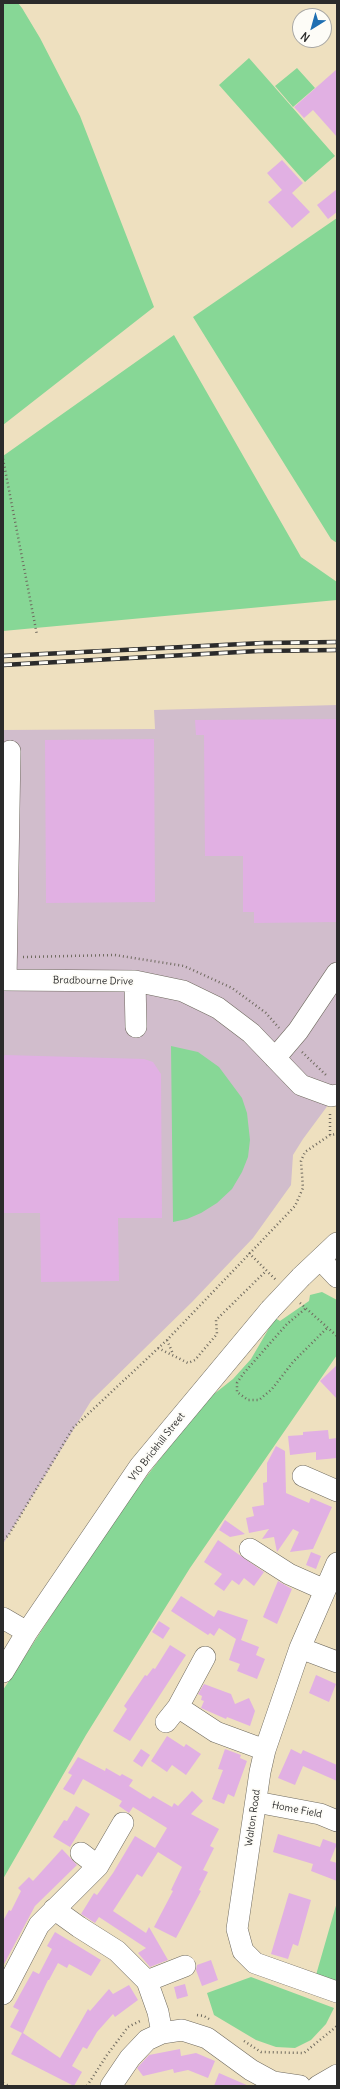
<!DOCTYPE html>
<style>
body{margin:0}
#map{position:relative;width:340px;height:2089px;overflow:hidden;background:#eee0bf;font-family:Delius,sans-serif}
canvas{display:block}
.frame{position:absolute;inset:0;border:4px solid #2b2b2b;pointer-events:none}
.north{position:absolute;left:292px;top:8px;width:40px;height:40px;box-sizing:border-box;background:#fdfcf7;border:1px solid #a9a8a5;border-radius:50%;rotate:217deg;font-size:11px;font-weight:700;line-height:16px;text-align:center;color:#2b2b2b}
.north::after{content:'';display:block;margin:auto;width:14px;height:18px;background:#1f6fb2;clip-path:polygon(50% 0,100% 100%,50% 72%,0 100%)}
</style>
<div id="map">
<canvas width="340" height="2089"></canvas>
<div class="frame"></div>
<div class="north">N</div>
</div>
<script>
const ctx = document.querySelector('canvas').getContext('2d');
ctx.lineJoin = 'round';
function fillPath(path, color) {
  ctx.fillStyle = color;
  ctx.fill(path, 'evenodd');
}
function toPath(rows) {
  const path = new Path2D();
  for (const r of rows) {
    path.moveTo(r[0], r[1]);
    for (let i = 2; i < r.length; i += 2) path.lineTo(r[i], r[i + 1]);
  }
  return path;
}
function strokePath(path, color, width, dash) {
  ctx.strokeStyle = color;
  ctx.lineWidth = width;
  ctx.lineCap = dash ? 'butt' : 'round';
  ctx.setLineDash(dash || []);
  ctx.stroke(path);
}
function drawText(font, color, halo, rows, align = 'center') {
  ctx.font = font + ' Delius,sans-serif';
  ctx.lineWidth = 3.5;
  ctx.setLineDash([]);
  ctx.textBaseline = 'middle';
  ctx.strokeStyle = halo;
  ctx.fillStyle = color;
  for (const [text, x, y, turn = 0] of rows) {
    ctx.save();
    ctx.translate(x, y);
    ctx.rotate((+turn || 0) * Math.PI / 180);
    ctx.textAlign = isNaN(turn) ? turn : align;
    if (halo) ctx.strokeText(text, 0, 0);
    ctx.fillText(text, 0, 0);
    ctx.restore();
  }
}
fillPath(toPath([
 [337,705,337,1093,303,1139,293,1155,291,1185,253,1238,192,1302,91,1401,3,1544,3,730,155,729,154,710]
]), '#d1bdcc');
fillPath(toPath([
 [3,3,18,3,22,8,40,38,80,116,154,307,3,425],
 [249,58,335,156,305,182,219,85],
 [297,68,315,88,293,107,275,86],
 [337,218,337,543,331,539,193,317],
 [174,335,301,557,337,582,337,600,3,631,3,456],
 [171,1046,198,1052,219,1067,242,1098,247,1113,250,1140,248,1157,242,1172,232,1189,217,1203,201,1213,187,1219,173,1222],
 [322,1292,337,1300,337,1355,190,1568,86,1735,3,1879,3,1690,116,1516,204,1402,233,1379,251,1359,275,1318,280,1321,309,1301,310,1295],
 [337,1902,337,1982,316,1975],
 [251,1977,334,2008,326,2024,311,2040,295,2048,276,2047,256,2040,214,2015,207,1993]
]), '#87d796');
fillPath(toPath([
 [337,69,337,137,313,110,304,118,294,107],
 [282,160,303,183,292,193,310,212,292,228,268,202,282,190,267,173],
 [337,189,337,212,328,219,317,205],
 [337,719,337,922,254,923,254,912,243,912,243,856,205,856,204,735,196,735,195,720],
 [154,739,155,902,46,903,45,740],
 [5,1055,144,1059,153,1062,161,1074,162,1218,118,1218,119,1281,41,1282,40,1213,3,1213,3,1057],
 [337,1365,337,1399,320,1381],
 [328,1430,329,1439,337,1438,337,1458,316,1460,316,1452,290,1455,288,1436,303,1435,303,1432],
 [276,1446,285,1451,286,1493,309,1503,311,1498,332,1507,313,1549,290,1552,299,1532,293,1529,277,1552,274,1537,262,1539,269,1529,249,1533,246,1518,254,1516,252,1507,264,1505,263,1483,267,1482,267,1463],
 [225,1520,245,1534,230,1537,219,1530],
 [218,1540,264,1572,254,1586,244,1578,239,1585,232,1580,224,1591,214,1584,222,1574,204,1562],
 [311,1552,321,1556,316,1569,306,1565],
 [278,1581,292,1589,277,1624,263,1617],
 [181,1596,214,1617,218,1610,248,1620,241,1640,259,1647,256,1655,265,1659,257,1679,237,1671,240,1664,229,1660,236,1639,219,1628,214,1636,210,1633,208,1635,171,1611],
 [159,1621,170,1628,163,1639,152,1632],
 [170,1645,186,1655,130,1741,113,1731,127,1709,124,1706,145,1675,147,1676,153,1668,155,1669],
 [316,1675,336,1684,329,1702,309,1693],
 [204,1684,231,1694,235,1704,249,1698,255,1711,250,1726,227,1717,226,1719,201,1708,204,1701,201,1700,202,1696,198,1694],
 [167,1736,184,1747,186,1744,201,1754,186,1775,172,1765,167,1772,151,1761],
 [141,1749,150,1755,142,1767,133,1761],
 [225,1749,241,1755,240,1758,247,1761,234,1797,228,1794,224,1804,212,1799,223,1770,218,1769],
 [291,1749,301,1754,303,1750,337,1765,337,1781,303,1766,295,1785,278,1778],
 [78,1757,105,1771,106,1768,120,1776,122,1774,133,1780,129,1786,150,1799,153,1796,172,1807,174,1803,178,1806,192,1791,203,1801,191,1814,219,1829,210,1846,214,1848,203,1870,208,1872,199,1890,201,1891,176,1938,154,1927,173,1891,171,1890,182,1867,158,1852,142,1877,137,1874,113,1911,146,1933,149,1927,168,1960,150,1967,138,1953,146,1948,99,1917,95,1923,81,1914,94,1893,97,1895,113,1873,135,1836,155,1848,167,1828,133,1807,129,1813,119,1806,122,1801,83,1779,74,1795,63,1789,72,1775,68,1773],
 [76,1806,90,1814,70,1847,53,1837,64,1820,67,1821],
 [278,1834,320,1847,323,1839,337,1844,330,1861,337,1863,337,1881,311,1871,313,1864,273,1852],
 [62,1849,77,1865,35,1906,3,1966,3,1921,9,1910,11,1911,21,1891,18,1888,29,1877,33,1881],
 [289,1893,311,1900,298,1946,293,1944,288,1959,271,1954],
 [55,1932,101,1960,91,1976,69,1964,67,1968,58,1963,49,1980,48,1980,23,2033,60,2058,88,2009,90,2011,109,1989,113,1994,129,1985,138,2000,115,2017,113,2014,97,2032,87,2049,83,2047,72,2066,82,2072,74,2086,11,2054,22,2033,10,2027,19,2010,13,2007,33,1971,39,1974,52,1949,47,1946],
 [211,1960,218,1980,202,1986,196,1970,197,1965],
 [185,1984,188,1996,177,1999,174,1987],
 [180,2049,181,2056,196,2053,215,2061,208,2078,188,2070,174,2073,173,2069,143,2076,137,2068,149,2055],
 [219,2073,249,2086,214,2086]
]), '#e1b0e3');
const minor = toPath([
 [3,980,135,981,183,991,218,1008,251,1033,301,1085,331,1096,337,1095],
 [6,980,10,751],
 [135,981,136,1027],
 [275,1058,298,1031,337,973],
 [320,1259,337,1277],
 [301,1277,337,1243],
 [303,1476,337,1491],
 [250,1549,289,1574,325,1590],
 [337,1563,300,1648,265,1750,260,1772,237,1929,243,1951,255,1963,337,1992],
 [3,1618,27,1632],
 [300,1648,337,1662],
 [3,1672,27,1632,140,1466,270,1310],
 [178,1707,216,1732,265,1750],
 [166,1722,178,1707,205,1657],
 [256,1802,320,1814,337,1821],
 [81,1853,98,1866],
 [54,1909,79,1927,117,1951,147,1981,158,2012,162,2033],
 [147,1981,185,1966],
 [3,1994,39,1925,98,1866,123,1823],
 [111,2086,130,2058,147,2040,162,2033,182,2030,207,2038,251,2070,273,2082,300,2086],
 [318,2086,337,2075]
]);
strokePath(minor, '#6f6a5f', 22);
strokePath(toPath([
 [3,459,37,635],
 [23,957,115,955,184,966,232,988,266,1013,279,1028],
 [302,1052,326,1075],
 [330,1135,330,1112],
 [249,1253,276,1280],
 [300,1303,337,1336],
 [305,1309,287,1324,243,1374,237,1383,237,1392,248,1400,259,1400,272,1389,293,1362,327,1328],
 [167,1340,173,1354],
 [158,1348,188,1363,195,1360,217,1334,216,1320,266,1271],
 [3,1539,8,1536,73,1428,167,1340,295,1206,303,1188,301,1161,305,1152,330,1135,337,1134],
 [197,2015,204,2016,209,2019],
 [244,2041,261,2052,304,2053,337,2026],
 [3,2083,9,2086],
 [87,2086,107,2055,128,2027,142,2020]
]), '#6f6a5f', 2.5, [1, 3]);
strokePath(minor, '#fff', 21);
const rail = toPath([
 [3,656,263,643,337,642],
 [3,665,258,651,337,650]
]);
strokePath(rail, '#2b2b2b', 4.5);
strokePath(rail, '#fdfcf7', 3, [9]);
const minorBridge = toPath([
 [270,1310,301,1277]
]);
strokePath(minorBridge, '#6f6a5f', 22, []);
strokePath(minorBridge, '#fff', 21);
drawText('10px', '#2b2b2b', '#fdfcf7', [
 ["Bradbourne Drive",93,981,1],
 ["V10 Brickhill Street",157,1447,-52],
 ["Home Field",297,1810,11],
 ["Walton Road",253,1818,-82]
]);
</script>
